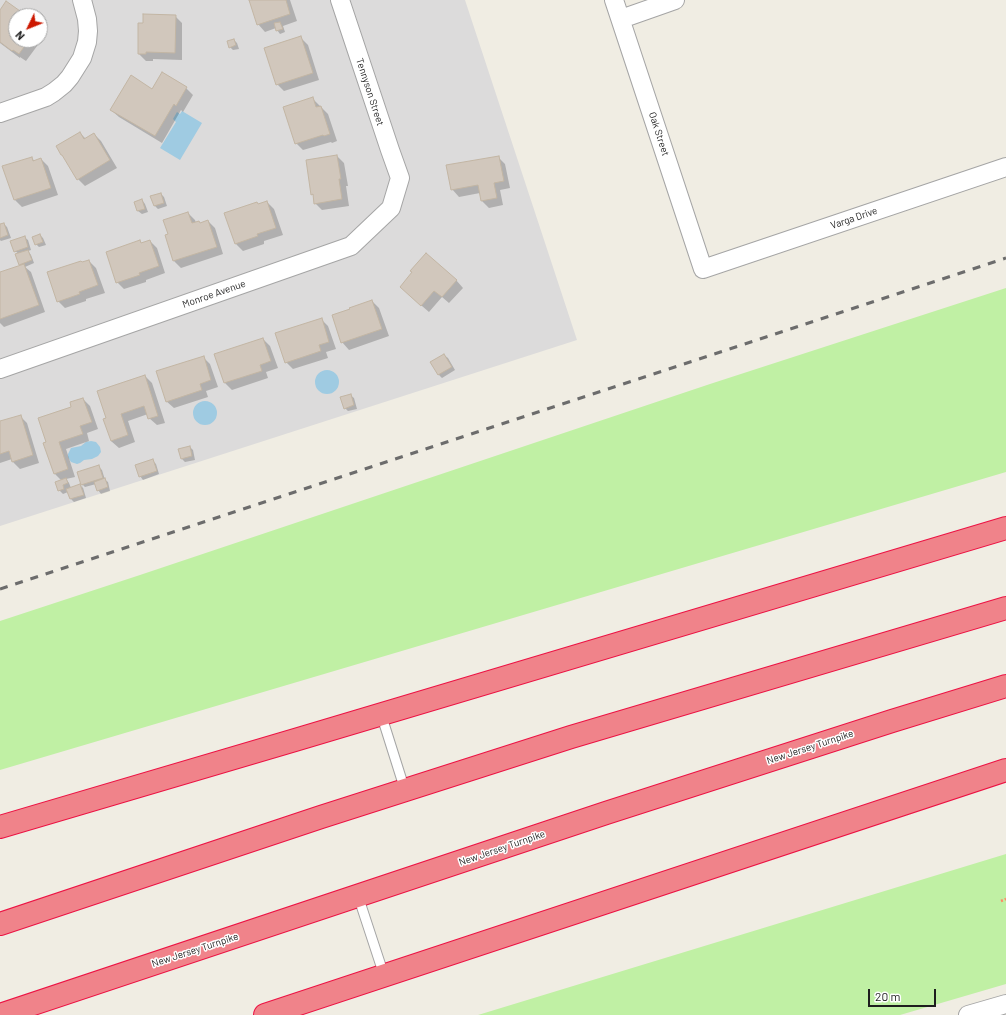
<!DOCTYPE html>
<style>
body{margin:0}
#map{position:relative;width:1006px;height:1015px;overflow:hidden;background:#f0ede3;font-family:Barlow,sans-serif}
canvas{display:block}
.north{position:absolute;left:8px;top:8px;width:40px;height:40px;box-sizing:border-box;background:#fff;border:1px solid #a5a5a5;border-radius:50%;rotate:227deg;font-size:11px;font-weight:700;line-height:16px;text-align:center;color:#1e1e1e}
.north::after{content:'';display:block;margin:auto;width:14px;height:18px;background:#cc1800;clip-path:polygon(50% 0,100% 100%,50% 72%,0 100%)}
.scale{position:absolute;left:868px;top:989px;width:68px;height:18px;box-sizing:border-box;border:2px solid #1e1e1e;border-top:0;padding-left:5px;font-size:12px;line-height:14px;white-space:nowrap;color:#1e1e1e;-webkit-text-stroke:3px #fff;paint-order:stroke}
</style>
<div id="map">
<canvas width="1006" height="1015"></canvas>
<div class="north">N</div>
<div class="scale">20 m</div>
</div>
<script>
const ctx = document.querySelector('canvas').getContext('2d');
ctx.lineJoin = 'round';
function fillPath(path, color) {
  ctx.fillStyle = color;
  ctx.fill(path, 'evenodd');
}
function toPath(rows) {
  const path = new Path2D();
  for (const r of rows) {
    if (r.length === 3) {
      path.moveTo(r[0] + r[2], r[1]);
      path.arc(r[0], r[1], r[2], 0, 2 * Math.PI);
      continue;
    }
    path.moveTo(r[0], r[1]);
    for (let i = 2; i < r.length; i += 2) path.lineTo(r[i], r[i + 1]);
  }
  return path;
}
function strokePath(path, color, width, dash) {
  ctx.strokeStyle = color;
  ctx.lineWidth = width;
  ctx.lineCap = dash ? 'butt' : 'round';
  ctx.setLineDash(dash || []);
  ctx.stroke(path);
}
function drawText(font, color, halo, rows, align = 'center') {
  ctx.font = font + ' Barlow,sans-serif';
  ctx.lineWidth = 3;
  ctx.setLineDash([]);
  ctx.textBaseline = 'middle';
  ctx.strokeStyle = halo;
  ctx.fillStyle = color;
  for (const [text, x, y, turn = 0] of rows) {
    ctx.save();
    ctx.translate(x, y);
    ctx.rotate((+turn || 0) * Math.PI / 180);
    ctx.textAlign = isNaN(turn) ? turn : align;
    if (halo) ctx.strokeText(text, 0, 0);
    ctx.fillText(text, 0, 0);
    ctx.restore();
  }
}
fillPath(toPath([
 [0,0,465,0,577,340,0,526],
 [16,16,40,16,40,40,16,40]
]), '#dcdbdb');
fillPath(toPath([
 [1006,288,1006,472,0,770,0,621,140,575,710,384],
 [1006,854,1006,984,900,1015,478,1015]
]), '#c0f0a4');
fillPath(toPath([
 [182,111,202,123,180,160,160,148,176,122,173,119,177,112,180,114],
 [327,382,12],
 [205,413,12],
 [91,441,96,442,100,447,101,452,98,456,92,459,84,460,80,463,77,464,71,462,68,457,68,454,71,448,81,446,86,442]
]), '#9fcbe2');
fillPath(toPath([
 [250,0,290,0,297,21,283,26,285,32,280,34,277,30,276,28,265,32,258,24],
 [0,11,25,16,16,16,16,40,38,40,40,42,26,61,20,57,20,58,0,43],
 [175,16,182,23,182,60,153,59,153,61,146,61,139,54,144,24],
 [300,37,308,45,319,80,284,91,277,84],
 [234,40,237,43,239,49,233,50,230,47],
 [186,88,193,95,183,112,181,110,162,143,119,117,111,110,152,91],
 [313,99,328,114,337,141,332,143,331,142,303,150,296,143],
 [80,133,86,139,94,134,101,141,117,168,85,186,78,179],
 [337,156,344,163,348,186,346,186,349,206,322,210,315,203,314,196,312,194],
 [498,157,505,164,510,188,500,190,503,205,489,208,482,201,480,193,459,197,452,189],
 [31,158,35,161,41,159,48,166,58,195,22,207,15,200],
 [161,194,164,197,167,206,158,209,155,206,152,197],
 [142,200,145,204,148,212,142,214,138,211,135,202],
 [267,202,274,209,283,235,264,241,264,244,243,251,236,244,259,205],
 [188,213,195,220,196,223,200,224,208,221,215,228,223,254,181,268,174,261,169,235],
 [4,224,7,227,11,238,1,241,0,240,0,225],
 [40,235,43,238,46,245,39,247,36,244],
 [24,237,28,240,31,250,28,251,31,255,34,263,25,267,31,272,45,312,4,327,0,323,0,273,21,266,20,264,19,254,15,251],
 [150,241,157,248,165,273,146,280,146,282,124,289,117,282,140,242,142,244],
 [89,261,96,268,105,293,86,299,86,301,65,308,58,301,82,263],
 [456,280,463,288,449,303,442,297,429,312,408,294],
 [372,301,379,308,389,336,349,350,342,342],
 [321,319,328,326,336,349,326,352,328,358,293,369,286,362],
 [263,339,270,346,278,368,266,372,268,378,232,390,225,383],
 [444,355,448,358,455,370,442,378,439,375,431,362],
 [203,357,210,364,218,387,206,391,208,397,174,408,166,401],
 [145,376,152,383,165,423,157,425,149,418,148,414,128,421,135,442,119,448,111,441,108,419],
 [350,395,354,398,357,409,348,411,345,408],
 [83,399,90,406,98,429,87,433,89,441,66,449,75,477,66,479,69,483,71,488,80,485,83,488,78,473,99,467,102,470,105,480,108,482,110,491,101,494,98,490,96,484,85,487,82,484,86,498,74,502,71,499,68,492,63,494,59,490,62,481,55,474,44,443,47,442,73,407],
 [20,416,27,423,39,463,20,469,13,462,12,459,0,463,0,423],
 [190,447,193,450,195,460,185,462,182,459],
 [152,460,156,464,159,474,143,480,140,476]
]), '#0003');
const building = toPath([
 [249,0,286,0,290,14,257,25,249,0],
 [6,1,27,16,16,16,16,40,29,40,19,54,13,50,12,51,0,42,0,10,6,1],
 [143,14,176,15,175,53,146,52,146,54,138,54,138,23,143,23,143,14],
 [280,22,283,29,276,31,274,23,280,22],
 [301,36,313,73,276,85,264,48,301,36],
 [234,39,236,45,229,48,227,41,234,39],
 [162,72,187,87,176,106,174,104,155,136,110,110,131,75,152,89,162,72],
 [313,97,316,107,321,106,330,134,324,136,323,135,295,144,283,107,313,97],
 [80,132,84,139,94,133,110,160,77,180,62,155,61,155,56,146,80,132],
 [337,155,341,179,339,179,342,199,314,204,313,194,311,195,306,160,337,155],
 [499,156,504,181,494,183,497,198,481,201,478,185,451,190,446,165,499,156],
 [32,157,33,161,41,158,51,188,14,200,2,166,32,157],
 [161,193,164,203,154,206,150,196,161,193],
 [142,199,145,209,137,211,134,202,142,199],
 [267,201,276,228,257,234,258,236,235,244,224,213,257,202,258,204,267,201],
 [188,212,192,223,199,221,200,223,208,220,217,247,173,261,165,235,168,234,163,220,188,212],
 [4,223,8,235,0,238,0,224,4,223],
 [40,234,43,242,35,245,32,237,40,234],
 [25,236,28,247,14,252,10,241,25,236],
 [140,240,141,243,150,240,159,266,139,273,140,275,116,283,106,252,140,240],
 [28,250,32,260,19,265,15,254,28,250],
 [426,253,457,280,442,297,434,291,421,306,400,287,412,272,410,271,426,253],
 [89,260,98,285,79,292,80,294,57,302,47,272,81,261,82,262,89,260],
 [24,264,39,305,0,319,0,272,24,264],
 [372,300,382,329,341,343,332,315,350,309,349,308,372,300],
 [322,318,329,342,319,345,321,351,285,363,275,333,322,318],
 [263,338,271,361,260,365,262,371,224,383,214,354,263,338],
 [444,354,452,367,438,375,430,362,444,354],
 [204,356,211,380,200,384,202,390,166,402,156,371,204,356],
 [145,375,158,416,148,419,144,406,121,414,128,435,111,441,103,419,106,418,97,391,145,375],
 [351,394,354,405,344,409,340,397,351,394],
 [83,398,92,422,80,426,83,434,59,442,68,469,54,474,43,443,46,442,38,418,71,407,70,402,83,398],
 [21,415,33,455,12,462,9,451,0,454,0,421,21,415],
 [190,446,192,456,181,459,178,449,190,446],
 [153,459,157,471,139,477,135,465,153,459],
 [99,465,103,478,81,485,77,472,99,465],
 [66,478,68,483,63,485,64,489,58,491,55,482,66,478],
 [105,478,108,487,97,491,94,482,105,478],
 [80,484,84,495,70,499,66,489,80,484]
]);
fillPath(building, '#d1c7bc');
strokePath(building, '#c3b6a4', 1);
const service = toPath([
 [381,714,405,790],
 [358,896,384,975]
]);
const minor = toPath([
 [614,0,703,269,1006,167],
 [621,19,675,0],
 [0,113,46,97,54,92,64,84,70,77,82,58,87,42,88,31,87,19,82,0],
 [0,369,351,246,391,208,400,178,390,150,340,0],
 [968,1015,1006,1004]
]);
const motorway = toPath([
 [0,827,295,740,1006,528],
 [0,924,321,817,571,737,1006,608],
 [0,1015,606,813,892,721,1006,686],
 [265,1015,1006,770]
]);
strokePath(service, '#a5a5a5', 11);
strokePath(minor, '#a5a5a5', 20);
strokePath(motorway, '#ec1243', 24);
strokePath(toPath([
 [1001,901,1006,899]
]), '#ff8865', 2.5, [2, 2]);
strokePath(service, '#fff', 9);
strokePath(minor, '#fff', 18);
strokePath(motorway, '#f0838a', 22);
strokePath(toPath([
 [0,589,1006,258]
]), '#6c6c6c', 3, [8, 8]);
drawText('10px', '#1e1e1e', '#fff', [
 ["Tennyson Street",370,92,72],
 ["Oak Street",659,134,72],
 ["Varga Drive",854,218,-19],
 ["Monroe Avenue",214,294,-19],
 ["New Jersey Turnpike",810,747,-18],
 ["New Jersey Turnpike",502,848,-19],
 ["New Jersey Turnpike",195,950,-18]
]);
</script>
